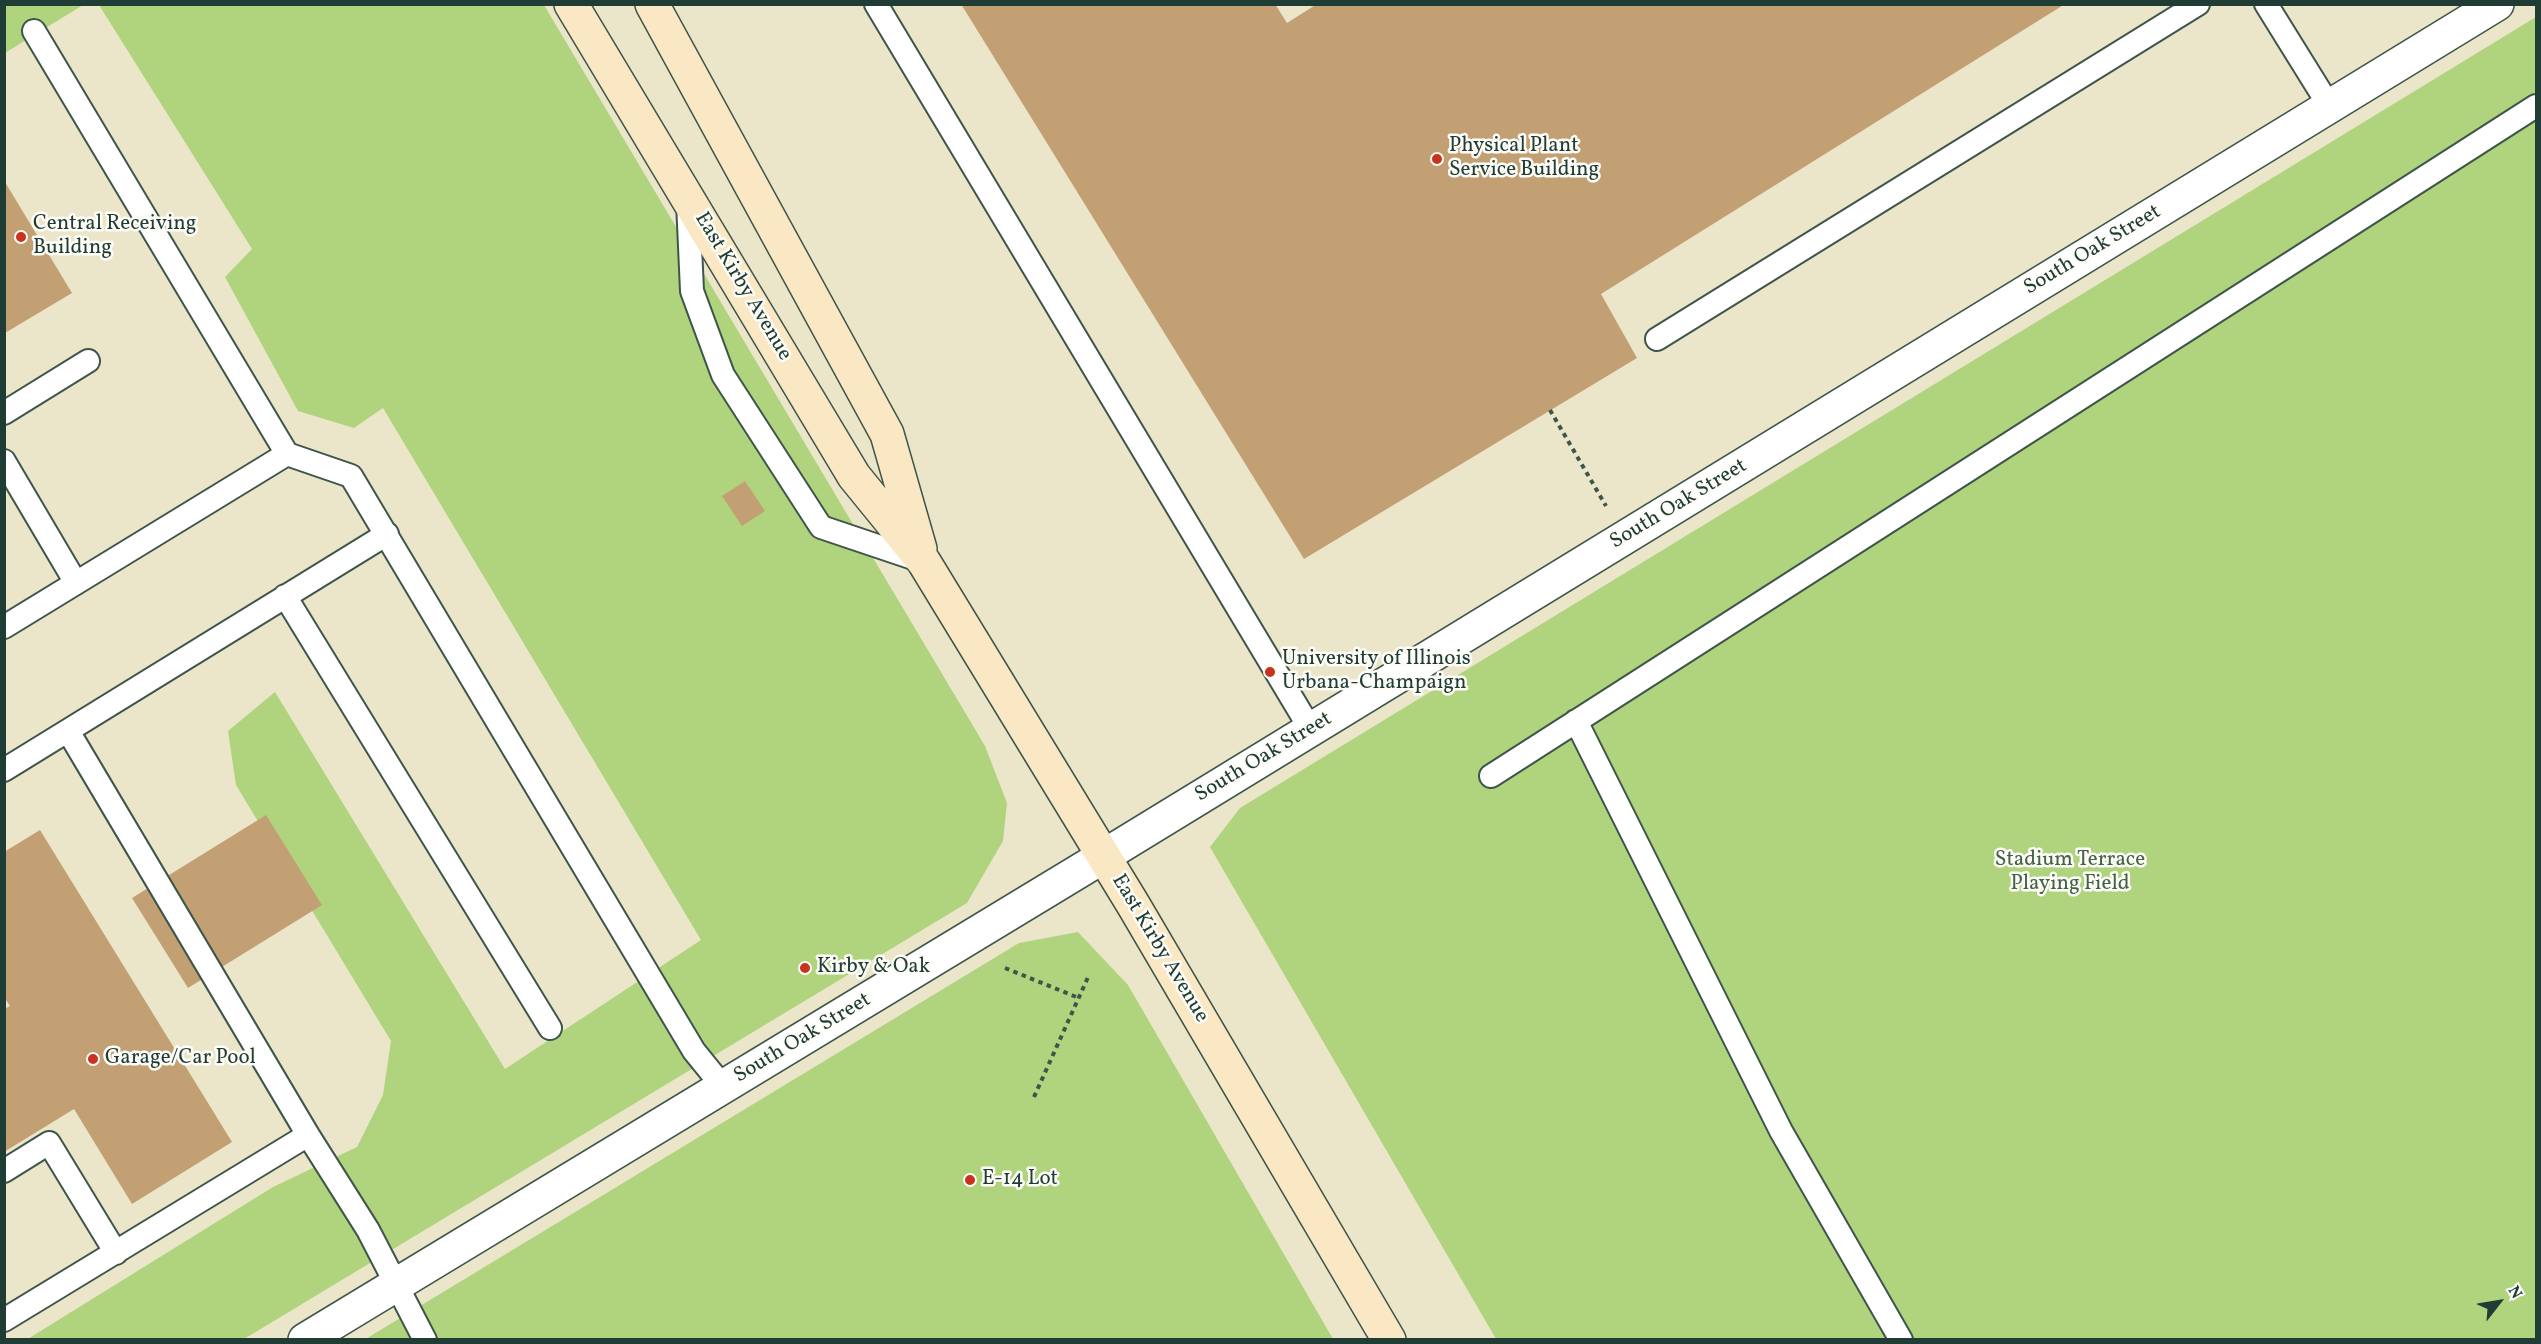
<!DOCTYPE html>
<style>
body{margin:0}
#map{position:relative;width:2541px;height:1344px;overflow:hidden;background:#ebe6c9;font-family:Vollkorn,serif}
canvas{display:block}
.frame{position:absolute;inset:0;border:6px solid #1f3d34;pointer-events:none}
.north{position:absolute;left:2469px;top:1272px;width:60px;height:60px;-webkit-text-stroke:4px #fdfcf7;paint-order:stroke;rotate:59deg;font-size:16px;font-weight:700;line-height:24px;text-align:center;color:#1f3d34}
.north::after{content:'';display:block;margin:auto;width:21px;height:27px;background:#1f3d34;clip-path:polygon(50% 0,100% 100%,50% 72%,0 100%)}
</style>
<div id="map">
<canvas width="2541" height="1344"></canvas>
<div class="frame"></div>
<div class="north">N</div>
</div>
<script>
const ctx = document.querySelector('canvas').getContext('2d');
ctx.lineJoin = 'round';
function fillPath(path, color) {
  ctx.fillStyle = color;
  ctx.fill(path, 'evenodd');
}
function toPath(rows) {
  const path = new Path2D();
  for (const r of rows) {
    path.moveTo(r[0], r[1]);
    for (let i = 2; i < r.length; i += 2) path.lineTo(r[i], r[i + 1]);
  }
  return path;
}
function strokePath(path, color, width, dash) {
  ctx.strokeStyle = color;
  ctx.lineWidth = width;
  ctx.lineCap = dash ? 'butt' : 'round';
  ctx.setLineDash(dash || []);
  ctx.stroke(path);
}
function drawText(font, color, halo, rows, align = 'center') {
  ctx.font = font + ' Vollkorn,serif';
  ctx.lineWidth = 5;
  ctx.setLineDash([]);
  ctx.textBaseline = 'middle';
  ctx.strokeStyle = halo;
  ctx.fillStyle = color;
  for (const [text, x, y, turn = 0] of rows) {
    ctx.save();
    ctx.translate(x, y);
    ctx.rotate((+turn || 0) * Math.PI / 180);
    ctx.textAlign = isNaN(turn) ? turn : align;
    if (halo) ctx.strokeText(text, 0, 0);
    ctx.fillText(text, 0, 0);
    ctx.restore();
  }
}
fillPath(toPath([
 [5,5,83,5,5,53],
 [99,5,544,5,985,746,1007,803,1003,841,967,903,244,1339,26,1340,273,1187,357,1147,383,1095,391,1041,236,785,228,731,275,692,505,1069,701,940,383,408,354,428,298,411,225,277,252,249],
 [2536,17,2536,1339,1496,1339,1210,847,1240,808],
 [1078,932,1128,985,1333,1339,364,1340,1019,943]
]), '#afd47d');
fillPath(toPath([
 [961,4,1275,4,1287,23,1317,4,2065,4,1601,294,1637,358,1304,559],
 [5,182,72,293,5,333],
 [745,481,765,511,742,526,722,496],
 [266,815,322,905,188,988,132,898],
 [40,830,232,1142,132,1204,74,1109,4,1152,4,1009,10,1006,4,997,4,852]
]), '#c3a074');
const service = toPath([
 [876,4,1311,730],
 [2266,4,2330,107],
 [34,31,287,454],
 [688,202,692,291,723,375,821,527,922,561],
 [1657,339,2198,4],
 [4,413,88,361],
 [4,461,76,583],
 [285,596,550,1028],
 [4,627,287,454,351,476,694,1051,724,1088],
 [1576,721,1781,1131,1901,1340],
 [68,731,308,1135,368,1230,425,1340],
 [4,770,387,534],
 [1491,776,2536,106],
 [4,1171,49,1143,116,1253],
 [4,1320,308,1135]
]);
const minor = toPath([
 [305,1340,1104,856,2497,4]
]);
const secondary = toPath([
 [571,4,854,476,924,562,1134,906,1389,1340],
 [652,4,887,434,920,549]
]);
strokePath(service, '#3e564a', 26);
strokePath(minor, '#3e564a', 36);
strokePath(secondary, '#3e564a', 36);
strokePath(toPath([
 [1550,410,1606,506],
 [1005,968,1079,998],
 [1034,1097,1089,975]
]), '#3e564a', 4, [4.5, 4.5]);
strokePath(service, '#fff', 22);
strokePath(minor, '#fff', 33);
strokePath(secondary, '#fae7c3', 33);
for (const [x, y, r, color] of [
 [1437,159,6,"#c8321e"],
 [21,237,6,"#c8321e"],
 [1270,672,6,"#c8321e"],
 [805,968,6,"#c8321e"],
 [93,1059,6,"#c8321e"],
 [970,1180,6,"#c8321e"]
]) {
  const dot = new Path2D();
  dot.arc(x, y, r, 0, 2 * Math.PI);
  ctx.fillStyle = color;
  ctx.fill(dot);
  strokePath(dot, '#fdfcf7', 2);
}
drawText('21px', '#1f3d34', '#fdfcf7', [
 ["Physical Plant",1449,147],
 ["Service Building",1449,171],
 ["Central Receiving",33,225],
 ["Building",33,249],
 ["University of Illinois",1282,660],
 ["Urbana-Champaign",1282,684],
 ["Kirby & Oak",817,968],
 ["Garage/Car Pool",105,1059],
 ["E-14 Lot",982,1180]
], 'left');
drawText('21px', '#1f3d34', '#fdfcf7', [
 ["South Oak Street",2093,251,-31],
 ["East Kirby Avenue",742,287,59],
 ["South Oak Street",1679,505,-31],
 ["South Oak Street",1264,758,-31],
 ["East Kirby Avenue",1159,949,59],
 ["South Oak Street",803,1039,-31]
]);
drawText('21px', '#436346', '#fdfcf7', [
 ["Stadium Terrace",2070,861],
 ["Playing Field",2070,885]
]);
</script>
